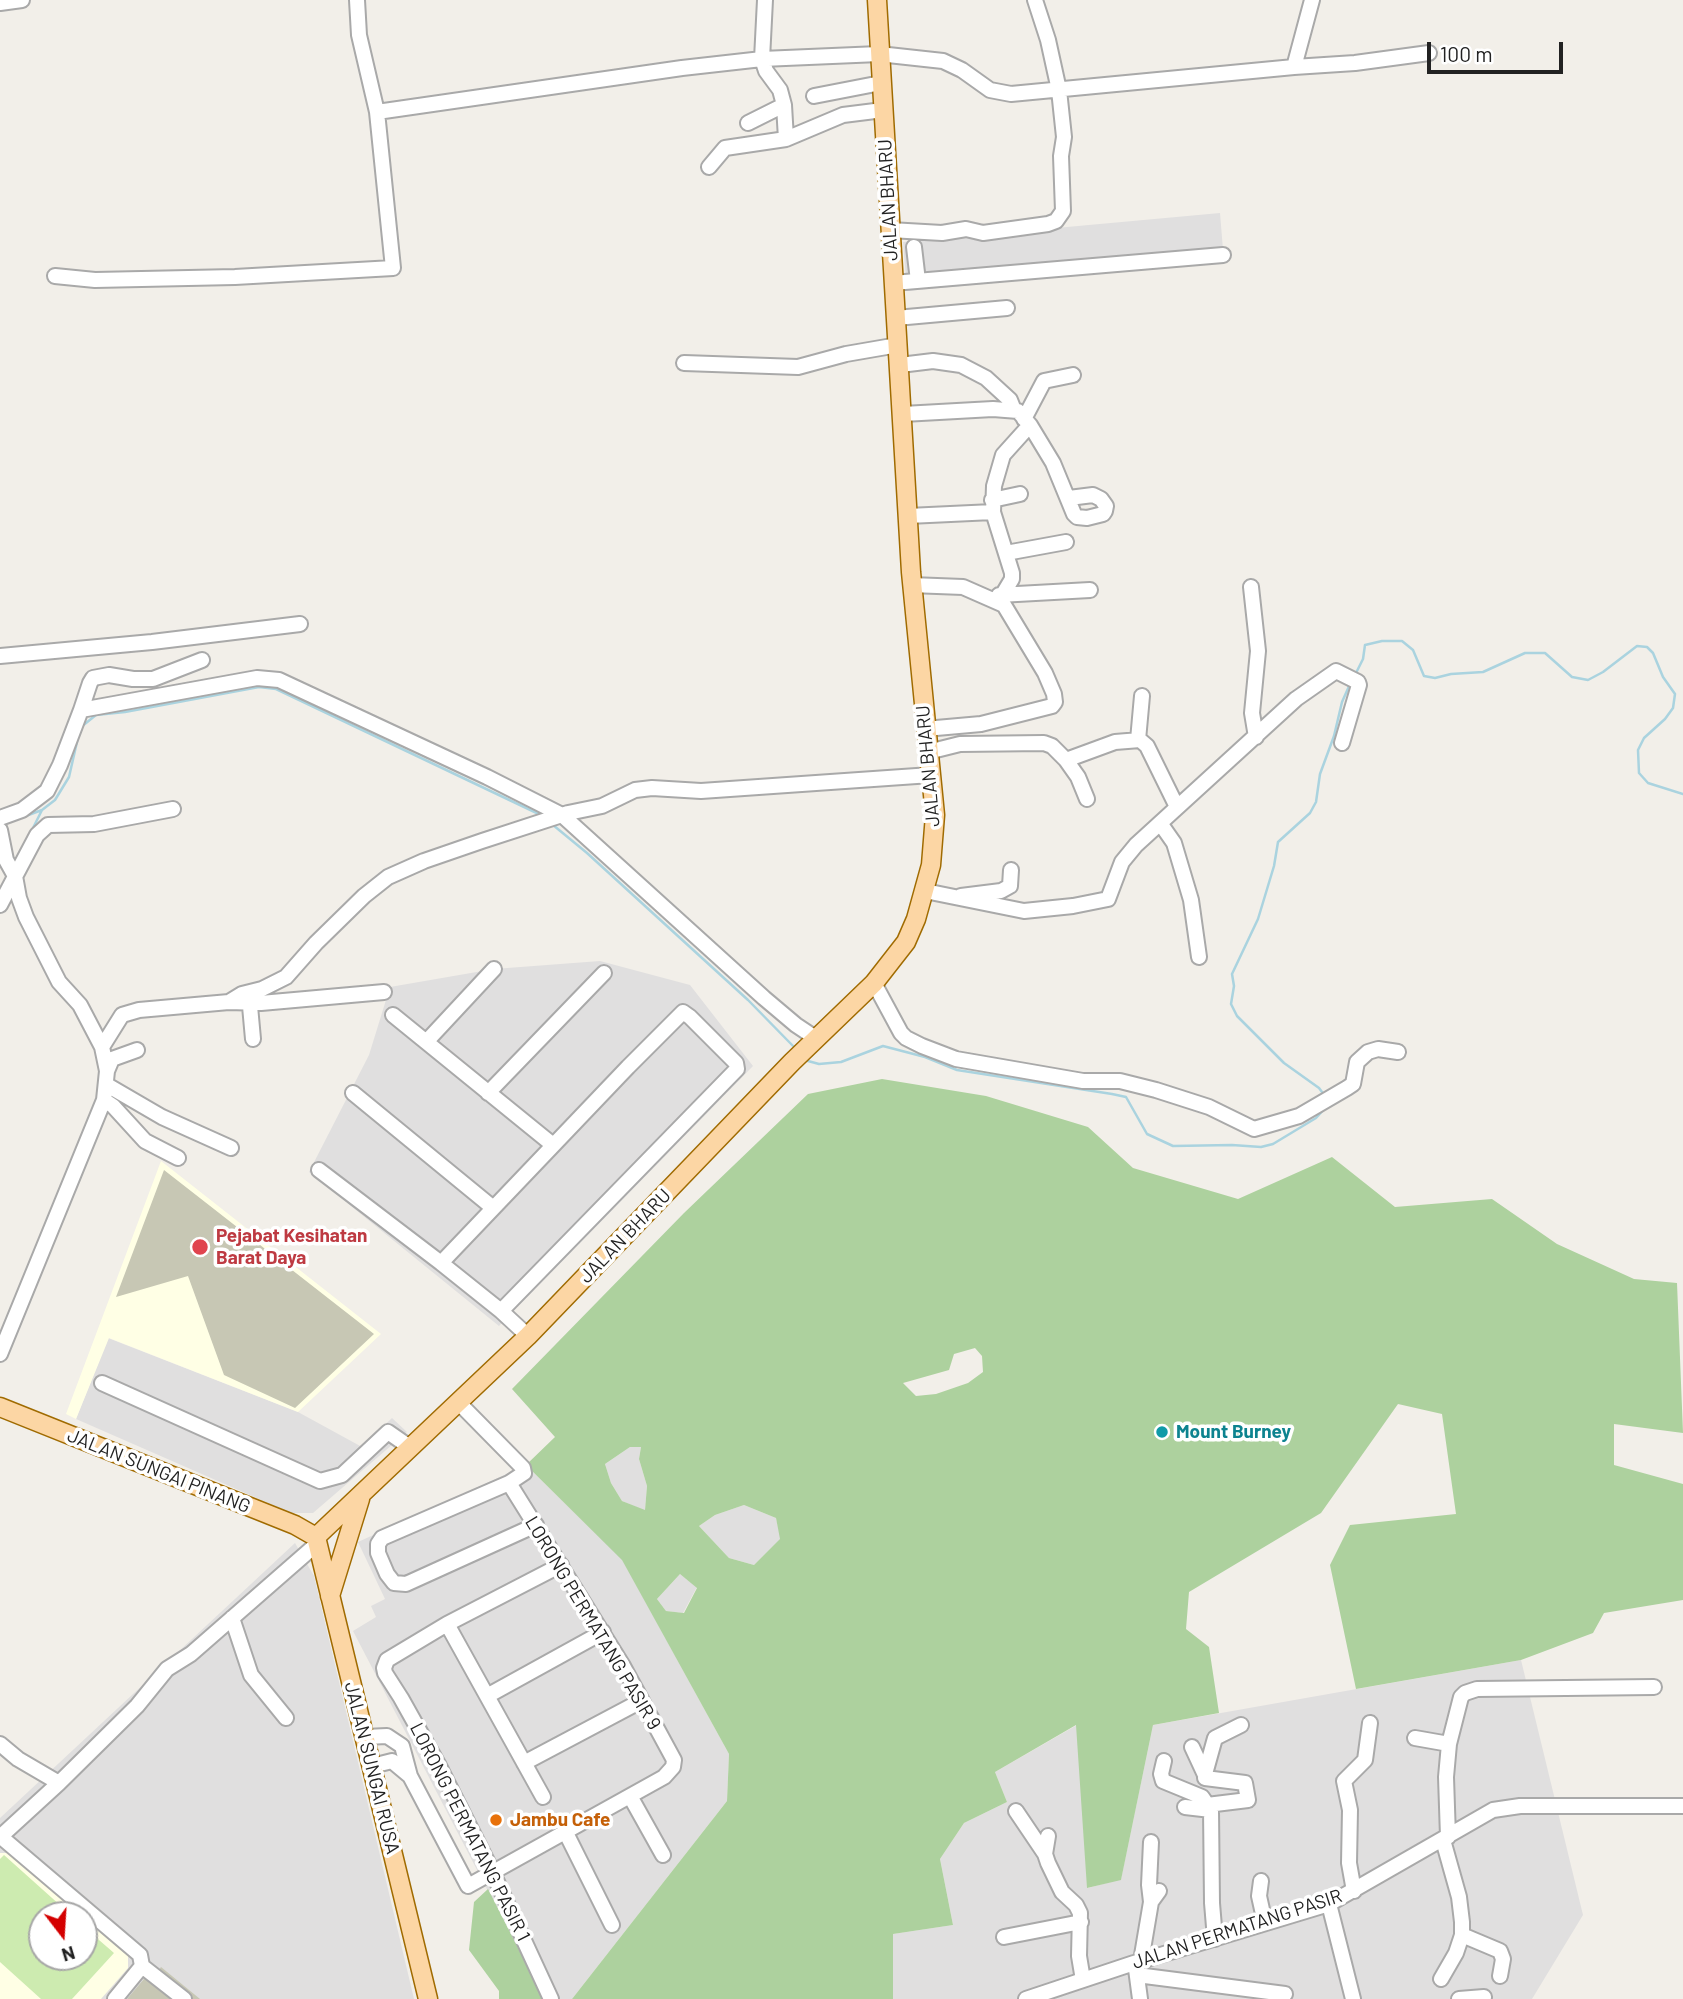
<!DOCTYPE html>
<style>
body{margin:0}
#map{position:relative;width:1683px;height:1999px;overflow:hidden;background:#f2efe9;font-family:Barlow,sans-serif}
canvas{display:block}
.north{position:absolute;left:28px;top:1901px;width:70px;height:70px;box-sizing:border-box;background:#fff;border:2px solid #a7a7a7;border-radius:50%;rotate:163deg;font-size:19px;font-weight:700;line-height:28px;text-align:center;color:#222}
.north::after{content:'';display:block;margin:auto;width:24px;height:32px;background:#d40000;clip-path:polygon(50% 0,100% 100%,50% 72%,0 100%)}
.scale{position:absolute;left:1427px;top:42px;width:136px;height:32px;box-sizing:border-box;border:4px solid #222;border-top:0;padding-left:9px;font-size:21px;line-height:24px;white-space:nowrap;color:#222;-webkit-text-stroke:5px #fff;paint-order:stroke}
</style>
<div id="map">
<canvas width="1683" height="1999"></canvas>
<div class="north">N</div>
<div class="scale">100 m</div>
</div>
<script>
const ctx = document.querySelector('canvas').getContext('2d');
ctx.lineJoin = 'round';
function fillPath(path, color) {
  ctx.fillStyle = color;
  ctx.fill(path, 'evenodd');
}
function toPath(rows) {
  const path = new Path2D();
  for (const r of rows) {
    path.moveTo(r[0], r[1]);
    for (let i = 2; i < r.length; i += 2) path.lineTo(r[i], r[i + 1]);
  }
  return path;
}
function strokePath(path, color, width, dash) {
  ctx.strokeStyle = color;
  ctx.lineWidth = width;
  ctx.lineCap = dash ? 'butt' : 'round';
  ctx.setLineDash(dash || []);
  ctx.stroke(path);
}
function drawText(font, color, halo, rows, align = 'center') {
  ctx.font = font + ' Barlow,sans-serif';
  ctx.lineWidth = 7;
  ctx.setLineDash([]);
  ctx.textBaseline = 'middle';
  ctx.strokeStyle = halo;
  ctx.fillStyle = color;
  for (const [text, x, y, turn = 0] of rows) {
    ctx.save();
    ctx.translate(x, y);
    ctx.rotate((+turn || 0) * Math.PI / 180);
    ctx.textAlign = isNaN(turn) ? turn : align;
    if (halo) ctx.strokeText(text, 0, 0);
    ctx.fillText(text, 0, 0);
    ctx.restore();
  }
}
fillPath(toPath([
 [1220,213,1224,262,907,291,903,242],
 [600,961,690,985,753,1066,499,1326,309,1172,369,1055,390,987,494,969],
 [108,1338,298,1412,362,1447,392,1418,407,1432,313,1513,291,1513,76,1419],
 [630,1447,641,1447,639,1459,647,1486,645,1511,622,1501,611,1483,605,1464],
 [526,1465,622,1559,729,1754,727,1801,572,1999,544,1999,353,1631,376,1617,371,1606,385,1599,358,1542],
 [744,1505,776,1518,781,1539,754,1565,729,1558,699,1526,715,1515],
 [295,1543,314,1576,414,1999,0,1999,0,1818],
 [42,1915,84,1915,84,1957,42,1957],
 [680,1574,697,1587,683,1613,666,1611,657,1599],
 [1521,1660,1583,1915,1532,1999,893,1999,893,1934,953,1925,940,1859,964,1823,1007,1802,995,1772,1077,1725,1088,1888,1121,1879,1153,1725]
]), '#e0dfdf');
fillPath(toPath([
 [161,1161,381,1334,298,1412,109,1338,76,1419,66,1414],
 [0,1853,9,1853,81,1915,42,1915,42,1957,84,1957,84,1918,128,1956,128,1968,101,1999,0,1999]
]), '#ffffe5');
fillPath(toPath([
 [164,1170,374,1334,295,1408,224,1375,188,1276,116,1297],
 [161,1967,200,1999,127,1999,144,1979,155,1976]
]), '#c7c7b4');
fillPath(toPath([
 [4,1855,71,1915,42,1915,42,1957,84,1957,84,1927,114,1953,72,1999,41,1999,0,1962,0,1859]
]), '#cdebb0');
fillPath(toPath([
 [882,1079,986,1096,1088,1127,1133,1168,1238,1199,1332,1157,1395,1207,1492,1199,1557,1244,1634,1279,1677,1283,1683,1433,1614,1424,1614,1465,1683,1484,1683,1600,1604,1613,1593,1633,1521,1660,1356,1689,1330,1565,1350,1525,1456,1514,1442,1414,1398,1404,1321,1513,1189,1592,1186,1629,1209,1647,1219,1713,1153,1725,1121,1880,1087,1888,1076,1725,995,1772,1007,1802,964,1823,940,1859,953,1925,893,1934,893,1999,572,1999,727,1801,729,1754,622,1560,526,1465,555,1437,512,1389,684,1213,808,1094],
 [975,1348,982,1356,983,1372,968,1383,936,1394,916,1396,903,1383,949,1370,954,1354],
 [630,1447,641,1447,639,1459,647,1486,645,1510,622,1501,611,1483,605,1464],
 [744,1505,776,1518,780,1539,754,1565,729,1558,699,1526,715,1515],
 [680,1574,697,1588,684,1613,666,1611,657,1599],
 [488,1889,544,1999,499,1999,499,1991,469,1950,474,1902]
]), '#add19e');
strokePath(toPath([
 [1355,675,1363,659,1365,645,1382,641,1402,641,1413,650,1424,676,1435,678,1451,674,1483,672,1525,653,1545,653,1572,677,1588,680,1603,672,1637,646,1647,647,1653,653,1663,677,1675,694,1673,708,1665,719,1644,738,1638,750,1639,773,1648,783,1683,794],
 [81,727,96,715,125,712,259,687,276,689,543,816],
 [23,817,42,810,55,800,69,777,79,733],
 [553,825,587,853,748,1000,795,1048],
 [31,832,42,810],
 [805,1058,808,1061,819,1064,841,1062,883,1046,925,1057,957,1070,1112,1094,1126,1097,1147,1134,1173,1146,1232,1145,1261,1147,1273,1144,1316,1118,1327,1106],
 [1325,1096,1319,1088,1284,1063,1237,1016,1231,1004,1234,986,1232,974,1258,919,1274,866,1278,842,1310,813,1316,802,1320,774,1334,736,1342,702,1350,684]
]), '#aad3df', 2.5);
const minor = toPath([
 [0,3,22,0],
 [1294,67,1312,0],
 [814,96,881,83],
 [784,105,786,139],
 [377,112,682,68,762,59,879,54,943,61,962,70,990,90,1011,94,1294,67,1355,63,1429,53],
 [748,123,784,105,780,90,766,71,762,59,765,0],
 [709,167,725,148,786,139,843,115,883,110],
 [890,230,942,233,966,229,983,233,1048,224,1056,221,1063,211,1061,156,1064,137,1059,90,1048,40,1035,0],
 [914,247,918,281],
 [55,276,95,280,235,277,393,268,377,112,359,35,357,0],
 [893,283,1223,255],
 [896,318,1007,308],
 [684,363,798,367,846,354,898,345],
 [900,365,933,361,961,365,986,378,1010,400,1014,410],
 [903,414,993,409,1018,411,1030,425,1053,463,1074,514,1077,517,1087,518,1103,514,1105,511,1106,506,1101,499,1093,495,1069,498],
 [1024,419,1044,381,1073,375],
 [992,500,1020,494],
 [908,516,993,512],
 [1006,553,1066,542],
 [911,585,963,587,1004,605,1045,673,1054,694,1055,702,1052,706,981,724,925,729],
 [1251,587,1258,651,1252,713,1256,737],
 [1003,594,1012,579,1012,573,993,512,994,486,1003,455,1030,425],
 [999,595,1090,590],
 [0,656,152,642,300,624],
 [81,710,90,683,93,678,109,675,133,679,153,679,202,660],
 [1138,740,1142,696],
 [928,752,960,744,1044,743,1052,746,1066,760,1115,742,1140,740,1147,746,1177,807],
 [1066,760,1078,777,1087,799],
 [0,818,22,810,47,791,60,765,81,710,257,678,279,680,487,777,562,815,764,998,796,1025,817,1039],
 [1160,823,1174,843,1191,900,1199,957],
 [0,830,6,860,15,876,19,898,26,917,59,982,80,1005,102,1047],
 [925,891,1024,911,1073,906,1108,899,1122,862,1136,845,1296,699,1336,671,1358,682,1359,685,1342,743],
 [961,896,1001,891,1010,886,1011,870],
 [0,905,37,835,48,825,94,824,173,809],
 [874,983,901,1033,906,1038,922,1046,956,1059,1083,1081,1120,1081,1156,1090,1209,1107,1254,1129,1299,1116,1347,1088,1353,1084,1357,1062,1368,1052,1378,1049,1398,1052],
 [249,995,253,1039],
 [229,1002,242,994,262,989,286,977,316,943,364,896,388,877,424,861,482,841,568,813,602,806,635,790,652,788,701,791,931,775],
 [393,1015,553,1145],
 [426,1042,494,969],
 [107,1071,112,1059,137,1050],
 [107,1085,162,1117,231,1148],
 [353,1093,492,1207],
 [488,1093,604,973],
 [104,1100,113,1106,145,1141,178,1158],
 [319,1170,441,1263,501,1311,528,1336],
 [441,1263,628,1067,683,1012,690,1017,736,1063,737,1069,501,1311],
 [0,1354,104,1100,107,1071,102,1047,122,1015,139,1010,229,1002,261,1003,384,992],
 [102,1383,320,1481,342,1475,388,1432,411,1448],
 [458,1402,523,1468,524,1473,509,1483,382,1538,378,1544,378,1553,387,1574,394,1583,406,1584,536,1525],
 [232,1618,251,1675,286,1718],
 [447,1624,543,1797],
 [487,1696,603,1632],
 [365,1737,387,1736,402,1746,410,1776],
 [1415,1738,1449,1744],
 [0,1744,18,1759,59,1783],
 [1192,1747,1205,1775],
 [1164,1761,1161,1774,1163,1781,1202,1797,1211,1810,1212,1903,1215,1939],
 [524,1763,641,1701],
 [372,1766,392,1761,410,1776,468,1886,664,1777,673,1767,674,1760,623,1666,509,1483],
 [1205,1774,1215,1738,1241,1725],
 [1205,1778,1245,1783,1248,1800,1207,1805],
 [630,1796,663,1855],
 [1185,1807,1211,1810],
 [1016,1811,1045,1854],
 [565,1831,612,1925],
 [0,1836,140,1955,142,1966],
 [1048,1836,1045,1854,1048,1863,1062,1892,1076,1905,1080,1913,1079,1956,1083,1980],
 [0,1837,59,1783,137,1706,167,1669,191,1654,318,1543],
 [1448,1837,1446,1777,1449,1744,1461,1697,1465,1693,1477,1689,1654,1687],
 [1151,1842,1149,1885,1151,1902],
 [1261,1881,1259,1896,1265,1923],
 [1354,1891,1349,1863,1350,1810,1344,1781,1365,1760,1370,1723],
 [1329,1904,1353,1999],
 [1462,1935,1500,1951,1503,1959,1500,1976],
 [1004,1937,1081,1922],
 [1141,1961,1151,1902,1159,1891],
 [142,1966,184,1999],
 [1136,1969,1140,1999],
 [1137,1975,1285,1994],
 [1441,1979,1456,1953,1462,1935,1462,1922,1459,1897,1443,1840],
 [115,1999,142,1966],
 [551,1999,492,1871,439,1766,401,1698,385,1673,384,1668,387,1660,447,1624,561,1565],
 [1026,1999,1134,1963,1329,1904,1493,1810,1520,1806,1683,1806],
 [1459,1999,1484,1997]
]);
const major = toPath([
 [0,1407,295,1525,316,1537],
 [316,1537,528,1336,792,1062,874,983,906,942,916,919,931,865,935,815,911,572,877,0],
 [316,1537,428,1999],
 [330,1596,360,1499]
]);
strokePath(minor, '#a9a9a9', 18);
strokePath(major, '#a06b00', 21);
strokePath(minor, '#fff', 14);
strokePath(major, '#fcd6a4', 18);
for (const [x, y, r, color] of [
 [200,1247,9,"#e0444e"],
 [1162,1432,7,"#0f9aa8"],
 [496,1820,7,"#e8710a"]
]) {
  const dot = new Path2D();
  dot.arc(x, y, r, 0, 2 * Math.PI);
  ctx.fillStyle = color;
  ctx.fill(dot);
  strokePath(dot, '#fff', 2.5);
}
drawText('19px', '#222', '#fff', [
 ["JALAN BHARU",888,200,-93],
 ["JALAN BHARU",928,766,-95],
 ["JALAN BHARU",625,1236,-46],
 ["JALAN SUNGAI PINANG",159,1471,22],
 ["LORONG PERMATANG PASIR 9",593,1623,59],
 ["JALAN SUNGAI RUSA",372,1768,76],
 ["LORONG PERMATANG PASIR 1",470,1832,63],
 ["JALAN PERMATANG PASIR",1237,1929,-18]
]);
drawText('bold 19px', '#be3a42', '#fff', [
 ["Pejabat Kesihatan",216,1236],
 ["Barat Daya",216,1258]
], 'left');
drawText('bold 19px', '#0d838f', '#fff', [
 ["Mount Burney",1176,1432]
], 'left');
drawText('bold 19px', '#c56008', '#fff', [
 ["Jambu Cafe",510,1820]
], 'left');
</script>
